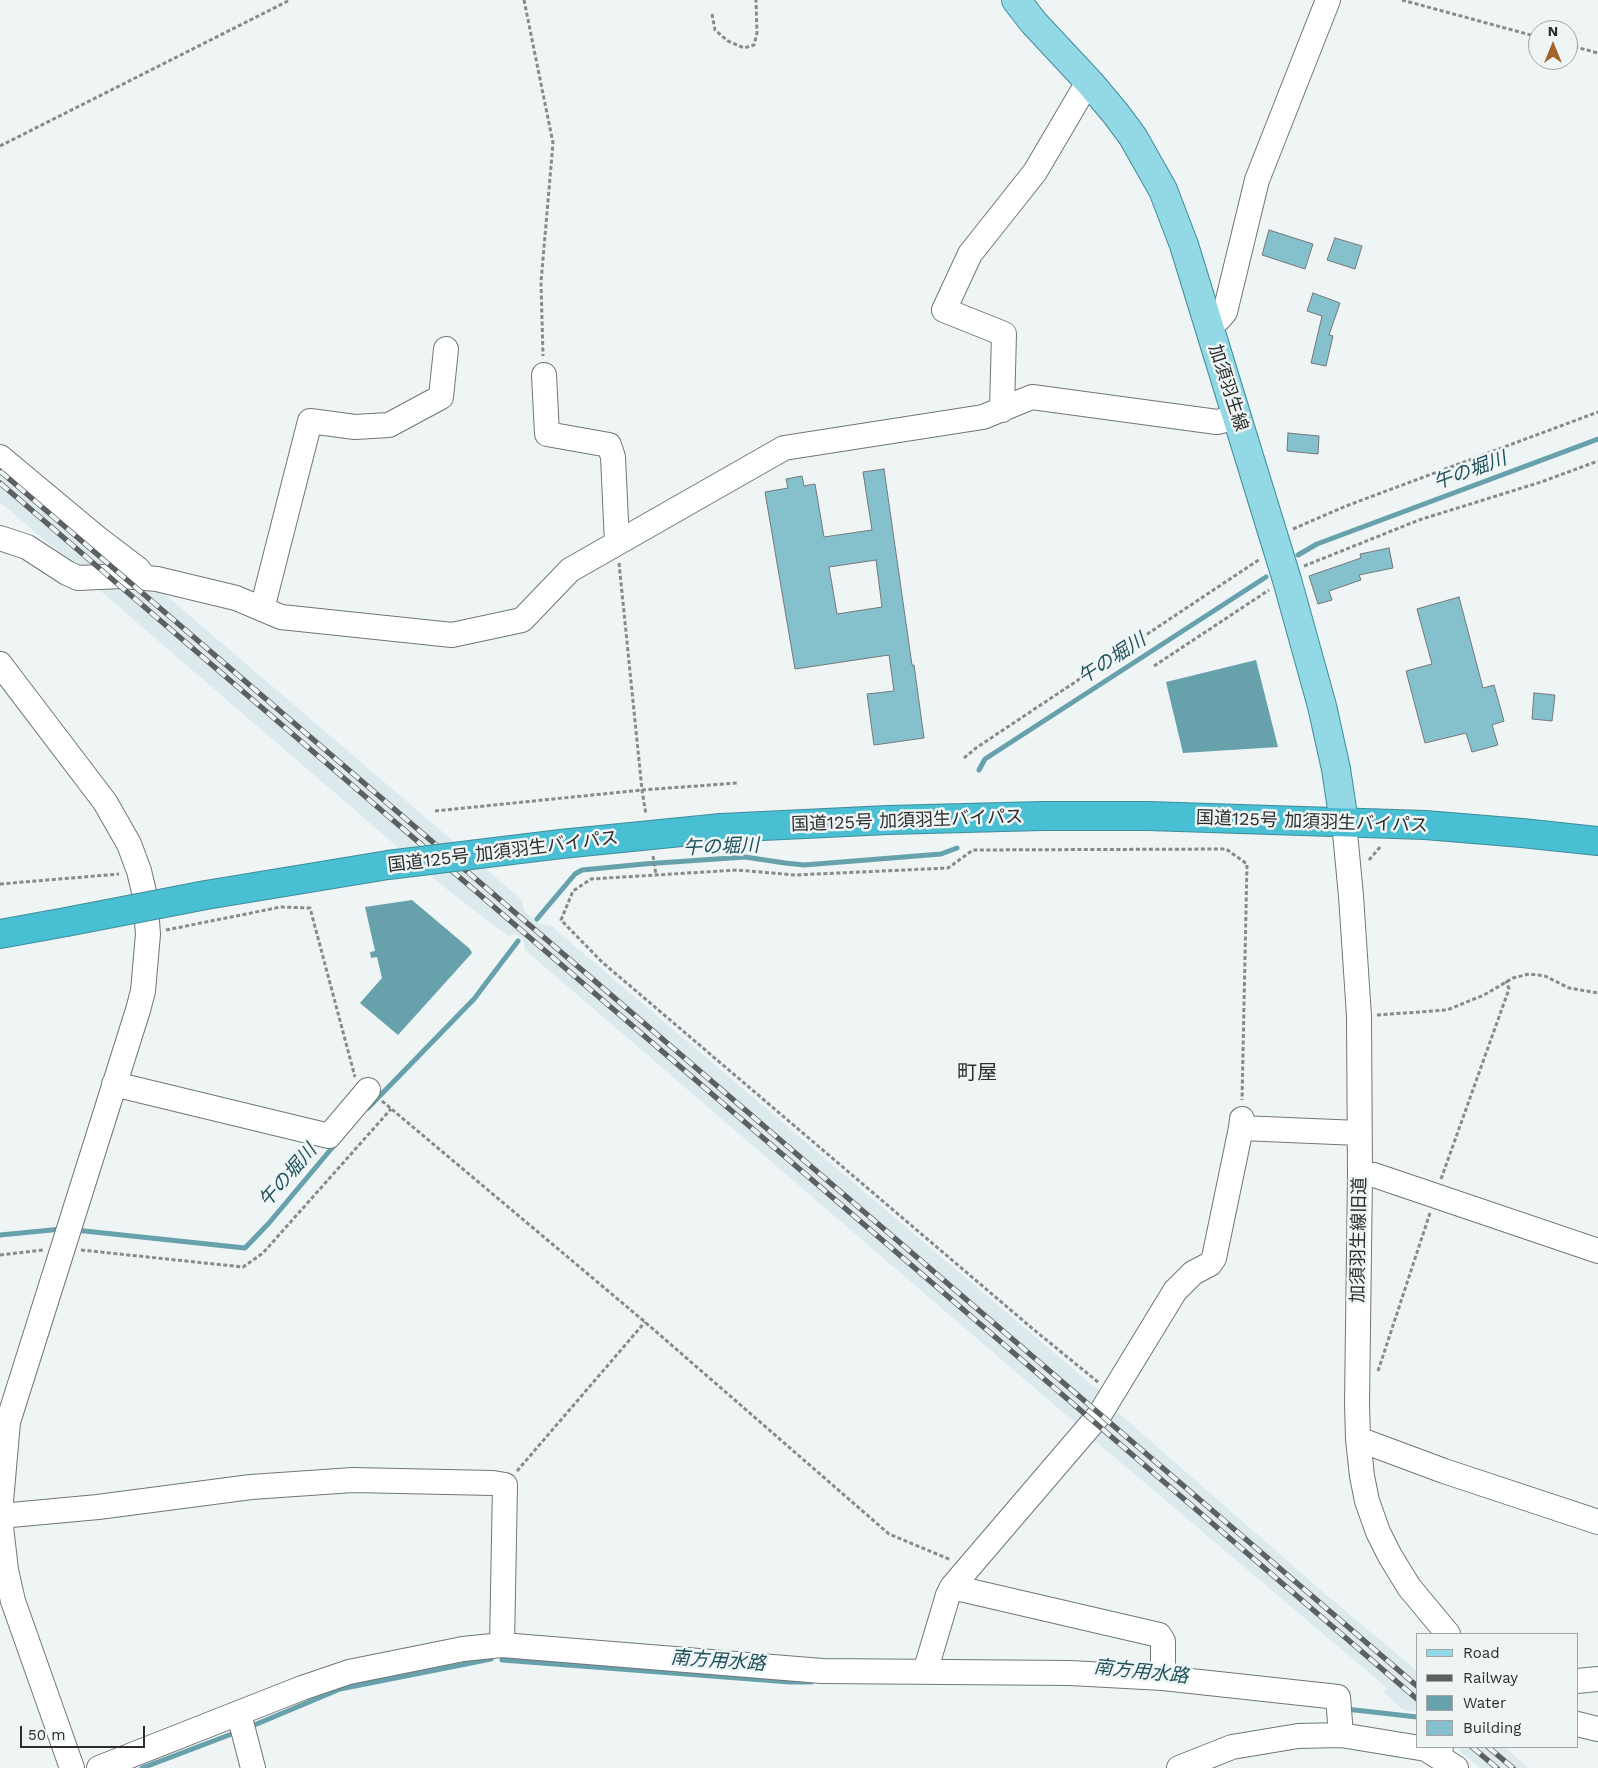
<!DOCTYPE html>
<meta charset="utf-8">
<style>
body{margin:0}
#map{position:relative;width:1598px;height:1768px;overflow:hidden;background:#eff4f5;font-family:"Work Sans",sans-serif}
canvas{display:block}
.legend{position:absolute;left:1416px;top:1633px;width:162px;height:115px;box-sizing:border-box;background:#eff4f5;border:1px solid #a1a5a5;margin:0;padding:6px 9px;list-style:none;font-size:15px;color:#2c2e2e}
.legend li{display:flex;align-items:center;gap:10px;height:25px}
.legend b{width:25px;border:1px solid #a1a5a5}
.north{position:absolute;left:1528px;top:20px;width:50px;height:50px;box-sizing:border-box;background:#eff4f5;border:1px solid #a1a5a5;border-radius:50%;rotate:0deg;font-size:14px;font-weight:700;line-height:20px;text-align:center;color:#2c2e2e}
.north::after{content:'';display:block;margin:auto;width:18px;height:22px;background:#a26429;clip-path:polygon(50% 0,100% 100%,50% 72%,0 100%)}
.scale{position:absolute;left:20px;top:1726px;width:125px;height:22px;box-sizing:border-box;border:2px solid #2c2e2e;border-top:0;padding-left:6px;font-size:15px;line-height:18px;white-space:nowrap;color:#2c2e2e;-webkit-text-stroke:4px #eff4f5;paint-order:stroke}
</style>
<div id="map">
<canvas width="1598" height="1768"></canvas>
<ul class="legend">
<li><b style="height:6px;background:#92d9e5"></b>Road</li>
<li><b style="height:6px;background:#5d6060"></b>Railway</li>
<li><b style="height:14px;background:#66a1ac"></b>Water</li>
<li><b style="height:14px;background:#85c1cd"></b>Building</li>
</ul>
<div class="north">N</div>
<div class="scale">50 m</div>
</div>
<script>
const ctx = document.querySelector('canvas').getContext('2d');
ctx.lineJoin = 'round';
function fillPath(path, color) {
  ctx.fillStyle = color;
  ctx.fill(path, 'evenodd');
}
function toPath(rows) {
  const path = new Path2D();
  for (const r of rows) {
    path.moveTo(r[0], r[1]);
    for (let i = 2; i < r.length; i += 2) path.lineTo(r[i], r[i + 1]);
  }
  return path;
}
function strokePath(path, color, width, dash) {
  ctx.strokeStyle = color;
  ctx.lineWidth = width;
  ctx.lineCap = dash ? 'butt' : 'round';
  ctx.setLineDash(dash || []);
  ctx.stroke(path);
}
function drawText(font, color, halo, rows, align = 'center') {
  ctx.font = font + ' "Work Sans","Noto Sans JP",sans-serif';
  ctx.lineWidth = 5;
  ctx.setLineDash([]);
  ctx.textBaseline = 'middle';
  ctx.strokeStyle = halo;
  ctx.fillStyle = color;
  for (const [text, x, y, turn = 0] of rows) {
    ctx.save();
    ctx.translate(x, y);
    ctx.rotate((+turn || 0) * Math.PI / 180);
    ctx.textAlign = isNaN(turn) ? turn : align;
    if (halo) ctx.strokeText(text, 0, 0);
    ctx.fillText(text, 0, 0);
    ctx.restore();
  }
}
fillPath(toPath([
 [0,461,132,570,90,573,49,544,0,502],
 [154,585,522,900,524,911,539,924,550,925,1105,1396,1081,1428,524,949,524,941,516,934,508,936,444,887,97,588],
 [1113,1408,1323,1592,1417,1671,1417,1712,1403,1710,1384,1692,1387,1688,1092,1438],
 [1462,1747,1505,1747,1528,1768,1480,1768,1459,1750]
]), '#dceaed');
fillPath(toPath([
 [1256,660,1278,747,1183,753,1166,682],
 [412,900,470,949,472,953,398,1035,360,1003,382,978,377,957,371,958,370,952,375,951,365,907]
]), '#66a1ac');
strokePath(toPath([
 [1298,555,1317,544,1598,439],
 [979,770,985,759,1266,577],
 [537,919,575,874,582,870,644,864,745,857,785,863,804,865,941,854,957,848],
 [368,1108,474,999,518,941],
 [75,1230,245,1248,269,1223,337,1142],
 [0,1235,62,1229],
 [502,1660,790,1682,811,1682],
 [1346,1709,1417,1717],
 [252,1726,340,1689,491,1659],
 [142,1768,237,1732]
]), '#66a1ac', 5);
const building = toPath([
 [1269,230,1313,244,1305,269,1262,255,1269,230],
 [1335,238,1362,246,1355,269,1327,260,1335,238],
 [1313,293,1340,303,1329,335,1333,336,1326,366,1311,363,1322,316,1307,311,1313,293],
 [1288,433,1319,436,1318,454,1287,451,1288,433],
 [884,469,912,665,914,665,924,738,874,745,867,694,894,691,889,655,795,669,765,492,788,488,786,479,802,476,804,486,815,484,824,537,872,530,863,472,884,469],
 [876,560,882,607,837,614,829,567,876,560],
 [1389,548,1393,568,1359,575,1361,580,1329,591,1332,600,1318,604,1309,576,1361,558,1360,554,1389,548],
 [1459,597,1483,688,1494,685,1504,721,1492,725,1498,745,1472,752,1466,733,1425,743,1406,671,1432,664,1417,609,1459,597],
 [1534,693,1555,695,1552,721,1532,719,1534,693]
]);
fillPath(building, '#85c1cd');
strokePath(building, '#747879', 1);
const minor = toPath([
 [1208,324,1219,319,1225,312,1257,180,1328,0],
 [544,375,547,434,609,445,613,457,617,543],
 [1002,410,1004,334,944,310,970,254,1035,172,1082,92,1090,83],
 [0,457,96,537,138,569,144,577],
 [0,538,27,547,67,573,78,578,122,576,157,579,236,598,281,617,452,635,522,620,570,570,784,448,983,417,1032,397,1217,422,1238,417],
 [262,609,310,421,355,427,389,425,441,397,446,349],
 [0,664,105,802,129,844,139,871,145,896,148,934,143,991,138,1010,8,1422,0,1513],
 [1344,822,1351,896,1359,1016,1360,1174,1357,1403,1358,1439,1362,1476,1367,1501,1378,1532,1390,1556,1409,1587,1448,1634],
 [114,1084,329,1136,368,1090],
 [1241,1128,1359,1133],
 [1360,1174,1374,1175,1598,1251],
 [1358,1439,1444,1471,1598,1522],
 [0,1516,98,1507,251,1487,353,1480,493,1483,505,1485,502,1645],
 [0,1518,6,1570,13,1601,72,1768],
 [952,1587,1100,1414,1175,1291,1193,1273,1210,1264,1214,1258,1241,1128,1242,1119],
 [925,1672,948,1595,952,1587,1159,1635,1163,1641,1163,1678],
 [1577,1681,1598,1679],
 [239,1714,253,1768],
 [1577,1724,1598,1729],
 [1426,1749,1456,1768],
 [99,1768,302,1688,349,1672,463,1649,502,1645,822,1671,1070,1673,1163,1678,1338,1697,1341,1735],
 [1179,1768,1232,1747,1298,1736,1341,1735,1426,1749,1441,1747]
]);
const major = toPath([
 [1016,0,1034,23,1090,83,1116,114,1133,137,1163,190,1184,245,1287,580,1322,706,1336,769,1344,822]
]);
const highway = toPath([
 [721,828,888,820,1042,816,1148,816,1425,825,1522,833,1598,841],
 [0,934,66,922]
]);
strokePath(minor, '#717676', 26);
strokePath(major, '#3f8c9a', 30);
strokePath(highway, '#3f8c9a', 30);
strokePath(toPath([
 [524,0,553,143,541,282,543,356],
 [1402,0,1538,37],
 [712,14,715,30,728,41,744,48,754,45,757,33,756,0],
 [1568,45,1598,53],
 [0,146,290,0],
 [1293,529,1346,506,1598,412],
 [619,563,642,790,646,815],
 [1304,566,1419,520,1541,482,1598,461],
 [1154,666,1269,590],
 [964,758,976,748,1260,559],
 [435,811,642,790,737,783],
 [653,856,656,875],
 [1369,860,1381,846],
 [0,884,119,874],
 [166,930,281,907,310,908,355,1077],
 [1377,1015,1447,1010,1484,995,1513,978,1529,974,1545,976,1569,988,1598,993],
 [382,1101,645,1322,889,1534,951,1560],
 [1441,1179,1509,989,1506,981],
 [81,1250,243,1267,263,1253,391,1109],
 [0,1255,43,1250],
 [1378,1371,1430,1213],
 [1098,1382,1033,1329,602,962,561,920,573,891,591,879,737,870,795,875,948,868,973,850,1226,849,1247,864,1242,1100],
 [517,1471,645,1322]
]), '#888b8b', 3, [4, 2.5]);
strokePath(minor, '#fff', 24);
strokePath(major, '#92d9e5', 28);
strokePath(highway, '#49bfd4', 28);
const rail = toPath([
 [0,471,1417,1686],
 [0,483,1417,1699],
 [1472,1747,1497,1768],
 [1488,1747,1513,1768]
]);
strokePath(rail, '#5d6060', 5.5);
strokePath(rail, '#eff4f5', 4, [11]);
const highwayBridge = toPath([
 [66,922,206,895,388,865,561,844,721,828]
]);
strokePath(highwayBridge, '#3f8c9a', 30, []);
strokePath(highwayBridge, '#49bfd4', 28);
drawText('18px', '#2c2e2e', '#eff4f5', [
 ["加須羽生線",1228,388,72],
 ["国道125号 加須羽生バイパス",907,821,-2],
 ["国道125号 加須羽生バイパス",1312,822,2],
 ["国道125号 加須羽生バイパス",503,852,-7],
 ["加須羽生線旧道",1359,1240,-89]
]);
drawText('italic 19px', '#1d505a', '#eff4f5', [
 ["午の堀川",1470,471,-20],
 ["午の堀川",1112,659,-33],
 ["午の堀川",721,847,-2],
 ["午の堀川",288,1176,-49],
 ["南方用水路",718,1661,4],
 ["南方用水路",1141,1672,6]
]);
drawText('20px', '#2c2e2e', '#eff4f5', [
 ["町屋",977,1073]
]);
</script>
